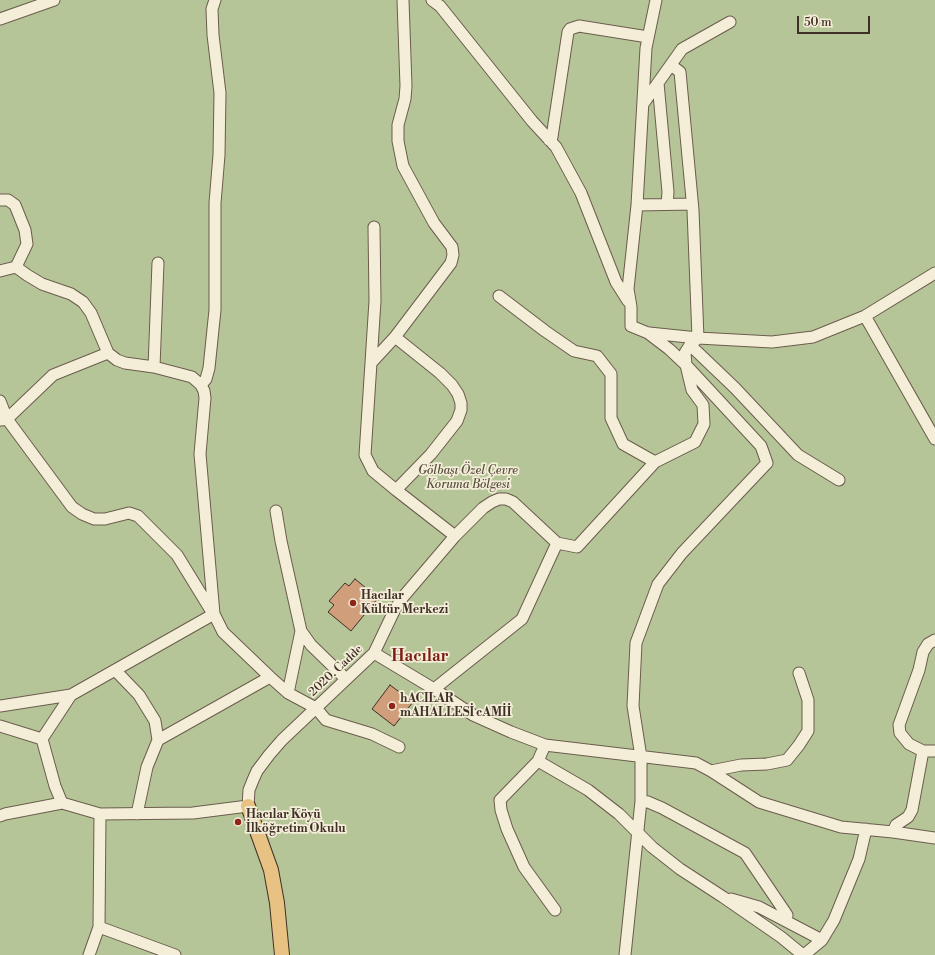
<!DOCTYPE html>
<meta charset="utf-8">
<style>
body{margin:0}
#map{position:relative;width:935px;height:955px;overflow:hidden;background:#eee5c4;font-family:"Libre Bodoni",serif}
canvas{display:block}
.scale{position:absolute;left:797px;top:16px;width:73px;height:18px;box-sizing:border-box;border:2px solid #3f2f26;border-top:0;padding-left:5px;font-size:12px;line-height:14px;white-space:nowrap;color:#3f2f26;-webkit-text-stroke:3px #f4eed9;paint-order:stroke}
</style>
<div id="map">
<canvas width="935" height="955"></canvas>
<div class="scale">50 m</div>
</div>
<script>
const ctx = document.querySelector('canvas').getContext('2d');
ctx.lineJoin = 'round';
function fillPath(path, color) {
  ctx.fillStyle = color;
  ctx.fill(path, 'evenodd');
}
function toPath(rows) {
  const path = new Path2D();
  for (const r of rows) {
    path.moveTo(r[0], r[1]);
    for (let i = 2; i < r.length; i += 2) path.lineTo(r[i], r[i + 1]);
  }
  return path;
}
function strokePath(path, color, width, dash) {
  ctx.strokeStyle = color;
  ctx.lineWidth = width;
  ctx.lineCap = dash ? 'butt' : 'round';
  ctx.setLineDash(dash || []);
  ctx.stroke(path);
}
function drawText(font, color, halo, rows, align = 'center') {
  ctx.font = font + ' "Libre Bodoni",serif';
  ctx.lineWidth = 3.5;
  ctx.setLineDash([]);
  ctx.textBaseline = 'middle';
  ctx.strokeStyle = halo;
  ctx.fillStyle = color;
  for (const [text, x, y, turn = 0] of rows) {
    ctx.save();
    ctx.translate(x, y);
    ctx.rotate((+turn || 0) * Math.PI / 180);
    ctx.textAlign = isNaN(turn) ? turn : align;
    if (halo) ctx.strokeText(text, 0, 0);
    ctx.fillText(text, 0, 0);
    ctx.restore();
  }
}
fillPath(toPath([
 [0,0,935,0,935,955,0,955]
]), '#b5c597');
const building = toPath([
 [355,579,378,598,351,631,328,612,334,605,329,601,345,583,349,586,355,579],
 [390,685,413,702,394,726,372,709,390,685]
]);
fillPath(building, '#d19e7b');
strokePath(building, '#3f2f26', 1);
const minor = toPath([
 [432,0,440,6,532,121,556,147,581,193,616,282,628,301],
 [0,19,54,0],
 [658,83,668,192,667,204],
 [643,104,682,49,730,22],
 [549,140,552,137,568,32,570,29,579,26,648,37],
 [0,200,8,200,15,205,25,230,27,244,16,267],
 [637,205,692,204],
 [374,227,375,301,365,455,373,471,396,490,455,536],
 [0,271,16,267,27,275,42,284,71,294,83,302,91,313,108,353,117,360,125,363,154,367,192,377,201,385,204,391,205,398,200,454,214,614],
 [499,296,545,331,574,351,597,356,611,374,611,418,623,444,655,462],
 [865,316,935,439],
 [649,333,698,338,772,342,813,337,865,316,935,273],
 [395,337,440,373,452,385,458,394,461,403,461,410,457,421,431,454,396,490],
 [690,345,735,388,798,455,839,480],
 [371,363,395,337,451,263,453,255,452,247,434,223,403,166,398,141,398,125,405,99,406,86,403,0],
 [154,367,158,263],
 [201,385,206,379,209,368,215,310,215,203,219,155,220,93,213,35,212,9,215,0],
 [0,401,7,419,72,507,82,514,94,519,105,519,129,513,138,516,177,555,212,612],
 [1,420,7,419,53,375,108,353],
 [276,511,281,541,301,631,311,645,346,679],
 [935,640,928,644,923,652,919,670,899,725,900,733,909,744,923,751,935,751],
 [374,653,434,689,473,715,511,732,545,745,696,763,711,771,759,802,841,827,893,832,935,838],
 [115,670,139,695,155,721,158,740,147,767,137,814],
 [434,689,522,619,557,543],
 [288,693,301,631],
 [0,706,71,695],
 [0,726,42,739,55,786,62,803,100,814,193,813,248,806,249,790,253,780,257,771,269,755,282,740,374,653,395,609,403,597,455,536,483,508,492,502,499,499,506,499,513,502,557,543,577,547,655,462,695,442,704,424,703,405,692,390,686,365,685,353,690,345,698,338,693,210,680,72,671,65],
 [42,739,71,695,214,614,223,632,270,677,288,693,316,708,326,720,372,734,399,747],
 [158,740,270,677],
 [545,745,538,761,500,800,501,810,507,829,524,867,555,910],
 [538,761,588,790,619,814,652,847,680,869,723,897,781,937,803,955],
 [711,771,741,765,767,764,787,760,799,745,808,731,808,700,799,673],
 [641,801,648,802,662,808,745,853,787,915,786,921],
 [0,816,5,814,62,803],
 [893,832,896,825,908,817,912,810,923,751],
 [731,899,759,907,822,940],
 [99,927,175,955],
 [89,955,99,927,100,814],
 [625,955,641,801,641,757,633,706,636,643,658,584,682,553,767,463,761,446,686,365,669,349,648,333,631,326,631,307,628,289,637,205,646,48,656,0],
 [804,955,822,940,834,920,859,859,866,829]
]);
const major = toPath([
 [248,806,271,870,277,903,282,955]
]);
strokePath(minor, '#6b5c4e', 13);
strokePath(major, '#3f2f26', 16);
strokePath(minor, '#f4eed9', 11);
strokePath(major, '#e7c282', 14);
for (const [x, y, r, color] of [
 [353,603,4,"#8f2418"],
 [392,706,4,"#8f2418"],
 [238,822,4,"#8f2418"]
]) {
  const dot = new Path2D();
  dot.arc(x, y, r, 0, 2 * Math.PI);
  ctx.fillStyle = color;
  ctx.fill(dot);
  strokePath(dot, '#f4eed9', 1.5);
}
drawText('italic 12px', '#574d3d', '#f4eed9', [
 ["Gölbaşı Özel Çevre",468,471],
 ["Koruma Bölgesi",468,485]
]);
drawText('bold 12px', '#3f2f26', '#f4eed9', [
 ["Hacılar",361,596],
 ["Kültür Merkezi",361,610],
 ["hACILAR",400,699],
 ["mAHALLESİ cAMİİ",400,713],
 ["Hacılar Köyü",246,815],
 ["İlköğretim Okulu",246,829]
], 'left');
drawText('12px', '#3f2f26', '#f4eed9', [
 ["2020. Cadde",336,671,-43]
]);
drawText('bold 16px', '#7a1f14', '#f4eed9', [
 ["Hacılar",420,657]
]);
</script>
